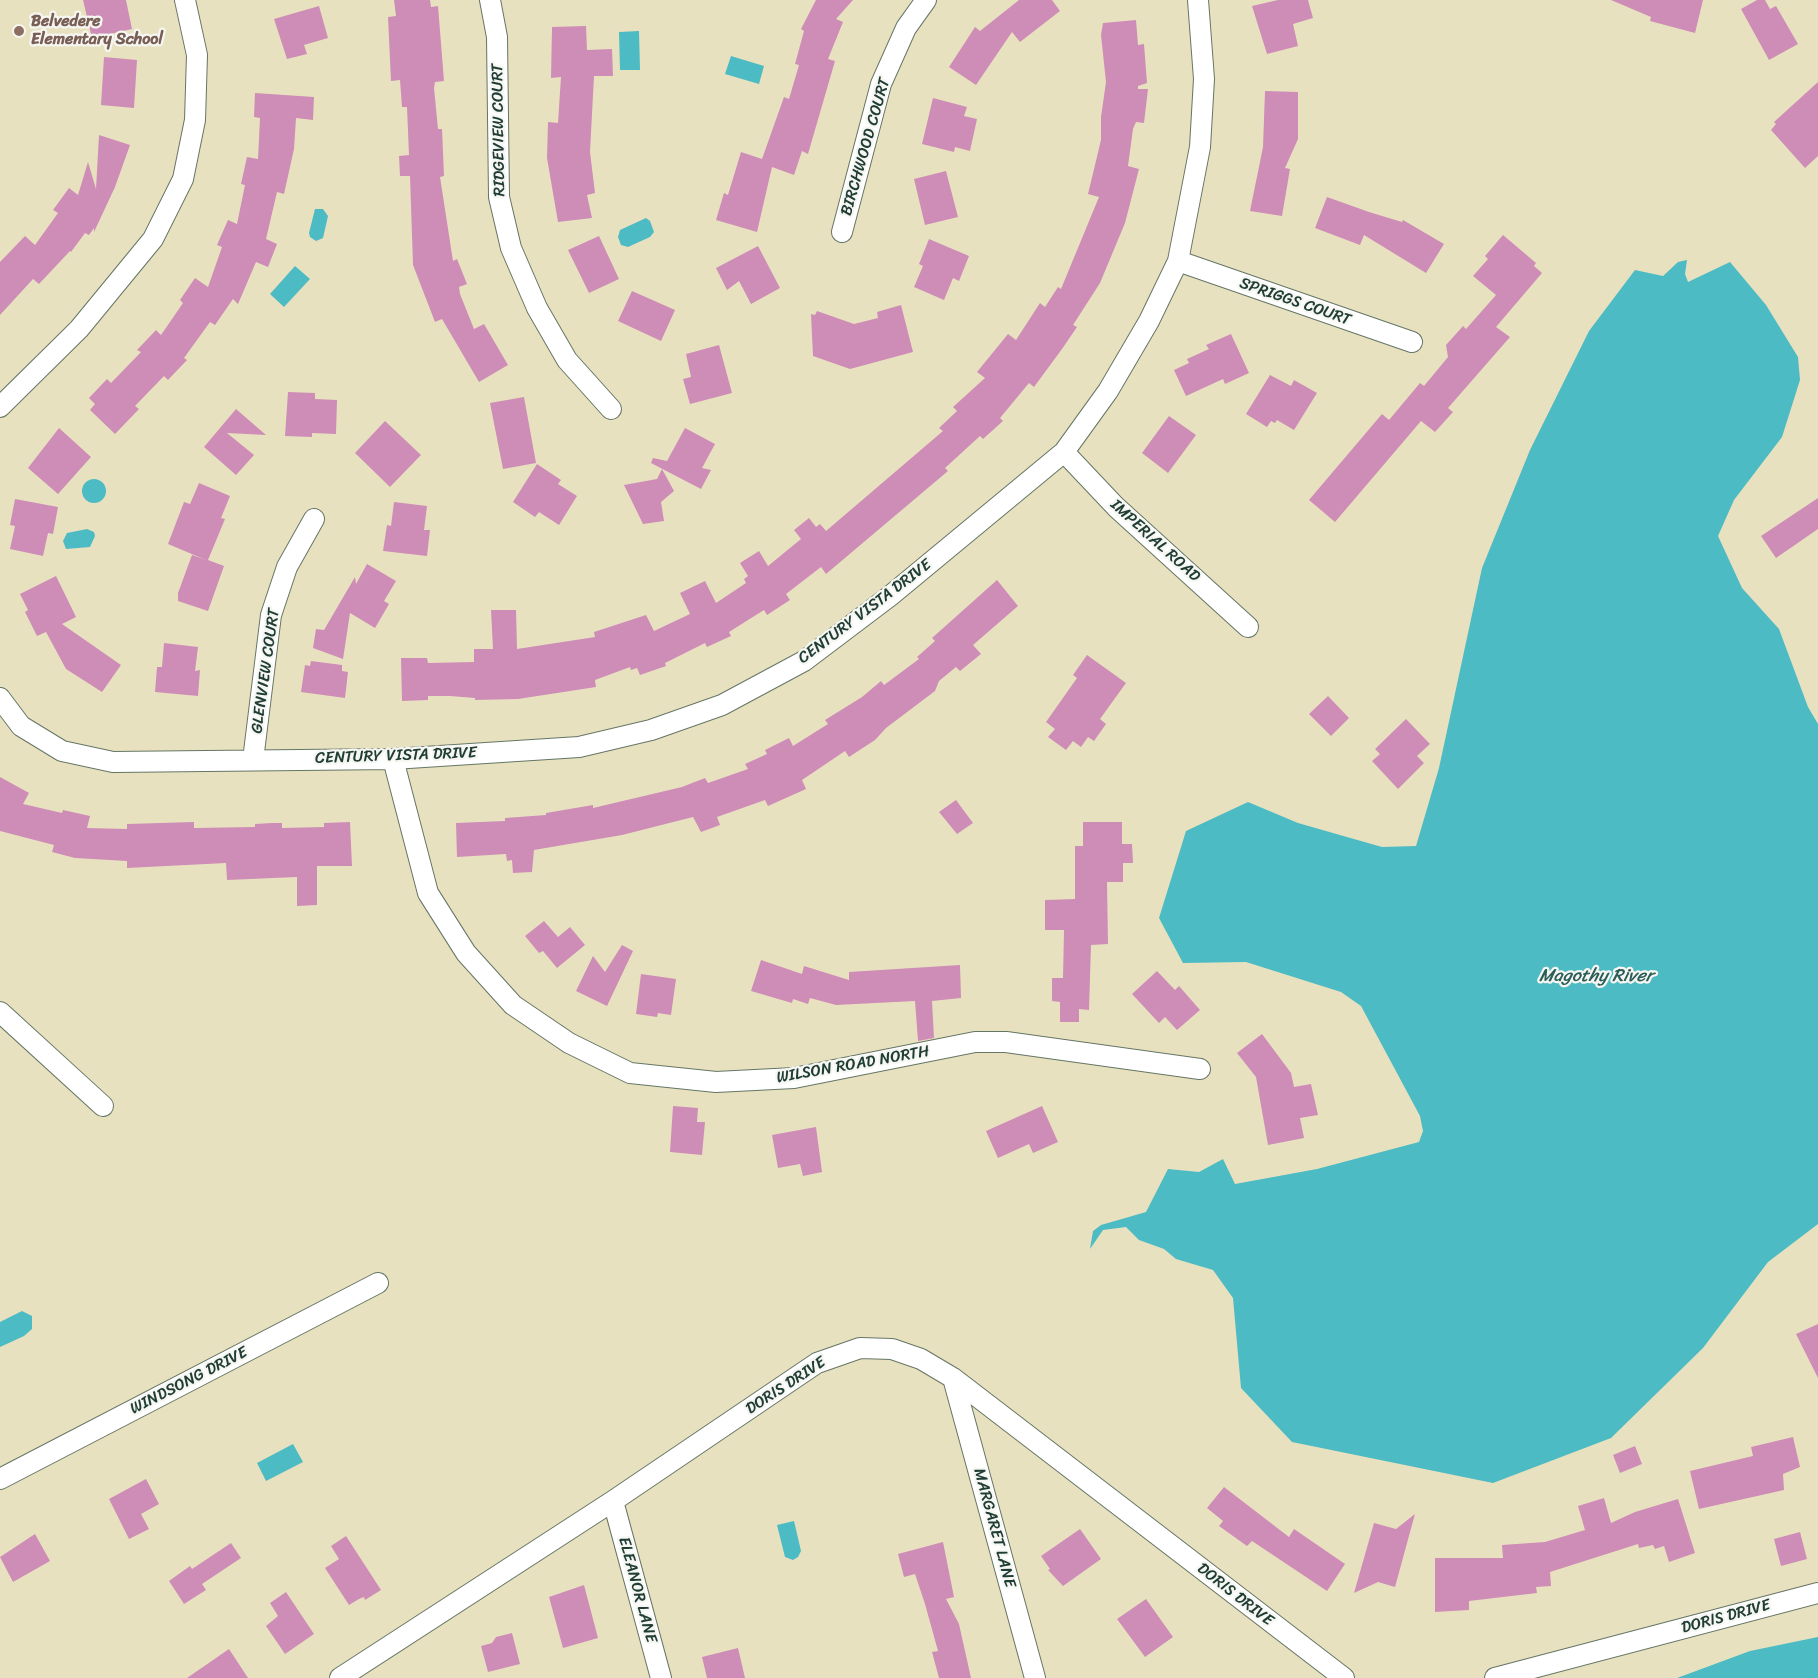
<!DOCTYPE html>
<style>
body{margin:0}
canvas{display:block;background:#e8e1bf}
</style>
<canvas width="1818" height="1678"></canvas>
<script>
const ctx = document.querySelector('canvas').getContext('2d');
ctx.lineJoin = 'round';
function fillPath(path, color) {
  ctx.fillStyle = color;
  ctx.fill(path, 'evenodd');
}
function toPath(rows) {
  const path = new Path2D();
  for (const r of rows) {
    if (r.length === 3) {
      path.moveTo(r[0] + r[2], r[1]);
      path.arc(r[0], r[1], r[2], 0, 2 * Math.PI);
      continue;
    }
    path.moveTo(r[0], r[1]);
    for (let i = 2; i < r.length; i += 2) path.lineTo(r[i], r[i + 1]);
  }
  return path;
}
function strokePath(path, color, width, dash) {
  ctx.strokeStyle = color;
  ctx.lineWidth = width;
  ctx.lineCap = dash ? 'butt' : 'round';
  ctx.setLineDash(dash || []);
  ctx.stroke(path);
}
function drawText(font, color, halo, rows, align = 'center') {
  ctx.font = font + ' Sriracha,sans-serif';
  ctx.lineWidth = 4.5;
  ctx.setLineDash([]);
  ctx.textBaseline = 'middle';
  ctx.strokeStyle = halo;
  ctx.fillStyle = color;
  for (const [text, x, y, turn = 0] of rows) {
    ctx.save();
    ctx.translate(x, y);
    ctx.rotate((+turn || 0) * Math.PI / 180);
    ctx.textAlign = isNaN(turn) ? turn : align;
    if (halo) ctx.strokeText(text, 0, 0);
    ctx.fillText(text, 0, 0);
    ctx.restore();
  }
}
fillPath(toPath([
 [639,31,640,70,620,70,619,32],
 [731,56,764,66,759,84,725,74],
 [315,209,323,209,328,216,323,238,316,241,310,237,309,233],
 [646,218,650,221,654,232,650,237,628,247,621,245,618,237,620,230],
 [1687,260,1685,274,1688,282,1730,262,1766,305,1798,357,1800,380,1782,437,1734,500,1718,536,1742,588,1779,629,1808,707,1818,724,1818,1224,1768,1262,1703,1348,1611,1438,1493,1483,1292,1442,1241,1388,1233,1298,1213,1270,1176,1259,1164,1249,1139,1240,1126,1227,1103,1230,1090,1249,1093,1231,1101,1225,1146,1212,1168,1169,1199,1172,1223,1159,1235,1184,1317,1169,1419,1142,1423,1131,1420,1116,1361,1006,1341,992,1246,962,1183,963,1159,918,1186,831,1248,802,1298,823,1382,847,1416,846,1439,768,1482,568,1530,450,1589,331,1635,270,1663,276,1678,262],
 [295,266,310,279,284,307,270,294],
 [94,491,12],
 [87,529,94,532,95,536,90,547,66,549,63,541,67,533],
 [22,1311,32,1316,32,1329,24,1336,0,1347,0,1322],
 [293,1444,303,1462,266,1481,257,1463],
 [794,1521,801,1551,798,1557,793,1560,785,1557,777,1525],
 [1818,1637,1818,1678,1677,1678,1750,1651]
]), '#4cbbc3');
fillPath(toPath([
 [83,0,126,0,132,29,92,38],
 [394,0,430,0,431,7,438,6,444,81,435,82,434,88,438,129,442,129,444,176,440,177,453,261,457,259,467,284,459,287,460,294,474,329,484,324,508,365,479,382,442,319,435,322,413,265,410,176,400,176,399,156,409,155,407,107,402,107,400,80,391,81,388,17,396,16],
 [816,0,853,0,836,19,843,22,828,59,835,61,808,154,802,151,794,175,772,167,757,232,716,220,724,193,728,195,741,152,762,159,784,97,789,99,799,65,795,64,804,31,801,29],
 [1019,0,1052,0,1060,11,1020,42,1012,32,976,85,949,67,975,27,980,31],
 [1278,0,1308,0,1313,18,1293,24,1298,46,1267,54,1252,6],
 [1611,0,1703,0,1695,33,1650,21,1651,17],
 [1757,0,1765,0,1770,9,1776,6,1798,44,1769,60,1741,9],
 [319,6,328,38,304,45,307,54,287,59,274,19],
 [1136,20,1138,45,1144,44,1147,83,1138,86,1138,89,1148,89,1144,123,1136,122,1133,129,1128,166,1139,169,1125,223,1100,283,1073,325,1077,327,1062,349,1034,387,1029,383,1000,418,1003,421,983,439,980,436,945,468,948,471,826,574,821,567,786,594,790,600,767,615,764,610,729,632,731,636,707,647,705,643,665,663,666,666,640,675,637,668,631,670,630,667,595,680,596,687,518,699,475,700,475,698,450,696,428,696,428,700,402,701,401,658,427,658,428,663,474,662,474,649,493,649,491,610,516,610,517,649,595,637,594,632,646,615,654,631,690,614,680,593,705,581,716,603,746,583,744,579,748,576,740,563,759,551,768,566,801,539,794,530,809,518,816,527,820,524,826,531,943,431,939,428,957,411,953,407,985,378,977,372,1008,334,1016,340,1040,303,1045,307,1058,287,1061,289,1099,197,1088,194,1101,140,1101,117,1106,82,1101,35,1103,23],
 [586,26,587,50,612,49,613,76,594,76,590,152,595,193,587,195,592,218,558,222,547,158,548,122,558,123,561,77,551,78,552,27],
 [104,57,137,60,134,108,101,105],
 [1818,82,1818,156,1805,168,1771,130,1776,124,1774,122],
 [1265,91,1298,92,1298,139,1285,168,1290,169,1282,216,1250,211,1263,147],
 [255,93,314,97,313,120,296,118,294,149,284,194,277,192,266,239,277,244,268,267,256,262,238,304,233,299,215,325,210,322,184,358,187,360,168,380,164,376,135,406,139,409,115,434,90,410,95,404,89,398,107,379,111,383,141,352,137,350,156,330,161,335,183,303,180,300,195,278,208,287,222,247,217,245,228,220,237,224,245,185,241,184,247,157,258,159,260,118,254,117],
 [933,98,967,107,964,116,977,119,970,151,955,147,954,152,922,144],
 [99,135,130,145,115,187,94,232,94,228,89,235,85,233,71,252,70,251,39,284,33,279,0,315,0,262,25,236,35,245,58,213,53,210,69,188,78,195,88,162,96,189],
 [946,171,958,217,925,225,914,179],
 [1327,197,1369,212,1402,222,1403,220,1444,244,1426,273,1364,235,1360,245,1315,228],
 [1503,235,1536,263,1534,266,1542,273,1496,327,1510,337,1448,408,1453,412,1435,432,1421,421,1335,522,1309,500,1382,414,1389,420,1420,383,1424,386,1448,357,1446,345,1463,326,1466,329,1496,295,1473,276,1488,259,1485,256],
 [599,236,619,279,589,293,568,250],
 [929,239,969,256,959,281,953,278,944,300,914,287,923,266,919,264],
 [758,246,780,288,751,304,739,281,727,290,716,268],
 [632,291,675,310,661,341,618,321],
 [901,305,913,352,850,369,813,356,811,314,815,315,817,311,854,324,878,318,877,312],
 [1231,334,1249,373,1225,384,1223,379,1186,396,1174,370,1189,363,1187,359,1209,349,1206,345],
 [719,345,732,393,690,404,683,379,691,377,686,354],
 [1270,375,1291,386,1294,380,1317,393,1294,430,1277,420,1275,423,1271,421,1267,427,1246,414],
 [288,392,315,393,315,399,337,400,336,434,312,433,312,437,285,436],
 [524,397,536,463,503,469,490,403],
 [236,409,266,435,227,433,254,455,236,475,204,447],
 [1169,416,1196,435,1168,473,1142,453],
 [385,421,421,455,390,487,355,453],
 [59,428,91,457,58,494,28,468],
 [685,428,715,444,702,468,711,470,701,489,651,463,653,458,667,461],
 [537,464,561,480,558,484,577,496,559,525,539,512,535,517,513,502],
 [662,469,674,491,661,502,664,521,643,524,624,485,657,479],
 [199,483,230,496,221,518,225,519,208,560,224,566,208,611,178,601,178,593,192,555,206,560,168,544,184,502,190,504],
 [1818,498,1818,529,1776,558,1761,536],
 [15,499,58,507,53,534,48,533,43,556,10,549,15,526,10,525],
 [394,502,427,506,424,530,430,530,427,556,383,551,387,525,391,526],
 [367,564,396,581,384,601,389,604,375,628,350,613,343,659,313,648,316,629,324,630,355,577,356,584],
 [56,576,76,617,62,624,121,665,102,692,66,669,46,632,37,636,25,612,28,610,20,594],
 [997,580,1018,606,973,645,981,654,960,671,956,667,939,681,935,691,886,728,875,740,849,757,845,751,802,780,806,789,768,806,765,800,717,817,720,825,701,832,693,817,622,835,534,850,532,872,513,873,512,860,507,861,506,854,457,857,456,823,505,821,505,818,546,815,546,813,593,805,593,808,682,787,705,778,708,783,748,769,745,764,767,754,765,750,789,738,793,746,828,724,825,720,862,697,881,681,884,685,919,659,917,657,935,641,932,638],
 [164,643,198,647,195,671,200,670,198,696,155,692,157,667,162,667],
 [1087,655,1126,683,1100,719,1106,724,1094,741,1088,737,1081,747,1073,741,1066,750,1048,737,1055,729,1046,722,1077,678,1073,675],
 [311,661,342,665,342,671,348,672,345,698,301,692,305,665,310,666],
 [1328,696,1349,718,1331,736,1309,714],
 [1406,719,1430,744,1417,756,1424,763,1398,789,1372,761,1380,754,1375,749],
 [0,777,29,793,23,804,62,813,63,810,90,816,87,828,127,829,127,824,194,822,194,828,255,827,255,824,272,823,282,823,282,828,324,827,324,823,350,822,352,866,317,866,317,905,297,906,297,877,227,880,226,863,127,868,127,861,75,858,52,852,54,845,0,831],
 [956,800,973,823,957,834,939,812],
 [1083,822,1122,822,1122,844,1132,844,1133,863,1123,863,1123,882,1107,882,1108,944,1091,945,1089,1010,1079,1009,1079,1022,1060,1022,1060,1002,1052,1001,1052,978,1063,978,1064,930,1045,930,1045,900,1075,899,1075,846,1083,846],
 [544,921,558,937,570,927,585,945,557,968,543,951,539,953,525,936],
 [622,945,633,951,607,1006,576,991,593,956,605,972],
 [761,960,802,974,804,966,849,980,849,972,960,965,961,998,932,1001,934,1038,918,1041,915,1001,836,1005,810,998,808,1004,793,999,792,1003,751,991],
 [1157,971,1175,990,1179,986,1200,1010,1177,1030,1165,1017,1159,1023,1132,994],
 [641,974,676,979,671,1015,658,1013,657,1017,636,1014],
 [1262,1034,1291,1073,1294,1087,1311,1084,1318,1115,1300,1118,1304,1138,1268,1145,1256,1077,1237,1053],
 [673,1106,698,1108,697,1122,705,1122,702,1155,670,1152],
 [1042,1106,1058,1142,1033,1153,1029,1144,998,1158,986,1131],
 [816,1127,822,1172,803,1176,800,1164,778,1168,772,1135],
 [1818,1324,1818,1378,1796,1334],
 [1793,1437,1800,1467,1783,1474,1784,1490,1699,1509,1690,1471,1753,1456,1751,1447],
 [1635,1446,1642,1464,1620,1473,1613,1455],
 [146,1479,159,1504,141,1514,149,1529,129,1539,109,1499],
 [1224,1487,1289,1537,1294,1529,1345,1564,1327,1591,1252,1541,1247,1546,1219,1526,1223,1521,1207,1508],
 [1604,1498,1611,1523,1635,1512,1678,1499,1695,1553,1669,1562,1664,1546,1655,1549,1653,1545,1639,1548,1638,1544,1550,1572,1551,1586,1536,1587,1537,1593,1469,1601,1469,1610,1435,1612,1435,1558,1503,1558,1502,1545,1545,1542,1585,1530,1578,1506],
 [1415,1514,1395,1587,1378,1582,1354,1593,1374,1523,1396,1529],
 [1080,1529,1101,1559,1063,1586,1048,1570,1050,1569,1041,1556],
 [1800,1532,1807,1559,1781,1566,1774,1539],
 [35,1534,50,1561,13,1582,0,1557],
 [346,1536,381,1590,365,1600,364,1597,359,1599,349,1605,325,1568,339,1559,331,1546],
 [943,1542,954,1597,946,1599,959,1624,971,1678,939,1678,932,1652,938,1651,925,1604,915,1574,904,1577,898,1554],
 [231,1543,241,1558,202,1584,206,1590,184,1604,169,1581,190,1566,192,1569],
 [584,1585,598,1638,563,1648,549,1597],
 [286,1592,314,1634,285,1654,266,1626,278,1616,270,1603],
 [1146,1599,1173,1637,1145,1657,1117,1619],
 [512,1633,520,1664,488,1672,481,1646,492,1643,496,1637],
 [738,1648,745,1678,707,1678,702,1657],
 [229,1649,248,1678,187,1678]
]), '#ce8db7');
const street = toPath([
 [490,0,497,37,499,197,511,248,537,308,567,360,611,409],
 [842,232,881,84,906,28,926,0],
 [1178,261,1412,342],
 [0,407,79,329,153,239,183,179,195,120,197,55,185,0],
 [1064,452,1116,507,1248,627],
 [0,698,21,726,62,751,113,762,393,759,579,747,651,730,722,705,804,661,890,596,1064,452,1108,391,1149,321,1178,261,1200,147,1204,79,1198,0],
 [393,759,428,893,466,953,513,1005,569,1043,630,1073,716,1082,794,1078,975,1042,1006,1042,1200,1069],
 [253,760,271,615,287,567,314,519],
 [0,1012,103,1106],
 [953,1378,1035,1678],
 [0,1479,378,1283],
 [613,1501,661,1678],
 [340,1678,613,1501,817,1363,860,1348,892,1349,921,1359,953,1378,1344,1678],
 [1495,1678,1818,1593]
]);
strokePath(street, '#657665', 22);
strokePath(street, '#fff', 20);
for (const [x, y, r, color] of [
 [19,31,6,"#8d6e63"]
]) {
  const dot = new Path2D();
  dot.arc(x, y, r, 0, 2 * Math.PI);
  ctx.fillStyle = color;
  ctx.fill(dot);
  strokePath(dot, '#f6f6f2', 2);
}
drawText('bold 16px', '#785e54', '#f6f6f2', [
 ["Belvedere",31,22],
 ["Elementary School",31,40]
], 'left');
drawText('16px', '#1f3d34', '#f6f6f2', [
 ["RIDGEVIEW COURT",499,130,-91],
 ["BIRCHWOOD COURT",866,147,-74],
 ["SPRIGGS COURT",1295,302,19],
 ["IMPERIAL ROAD",1155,541,42],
 ["CENTURY VISTA DRIVE",865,612,-37],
 ["GLENVIEW COURT",266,671,-82],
 ["CENTURY VISTA DRIVE",396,756,-2],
 ["WILSON ROAD NORTH",853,1065,-10],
 ["WINDSONG DRIVE",189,1381,-27],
 ["DORIS DRIVE",786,1386,-33],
 ["MARGARET LANE",994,1528,75],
 ["ELEANOR LANE",637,1590,75],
 ["DORIS DRIVE",1235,1595,38],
 ["DORIS DRIVE",1726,1617,-15]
]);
drawText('italic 18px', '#2a5c58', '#f6f6f2', [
 ["Magothy River",1596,976]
]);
</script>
